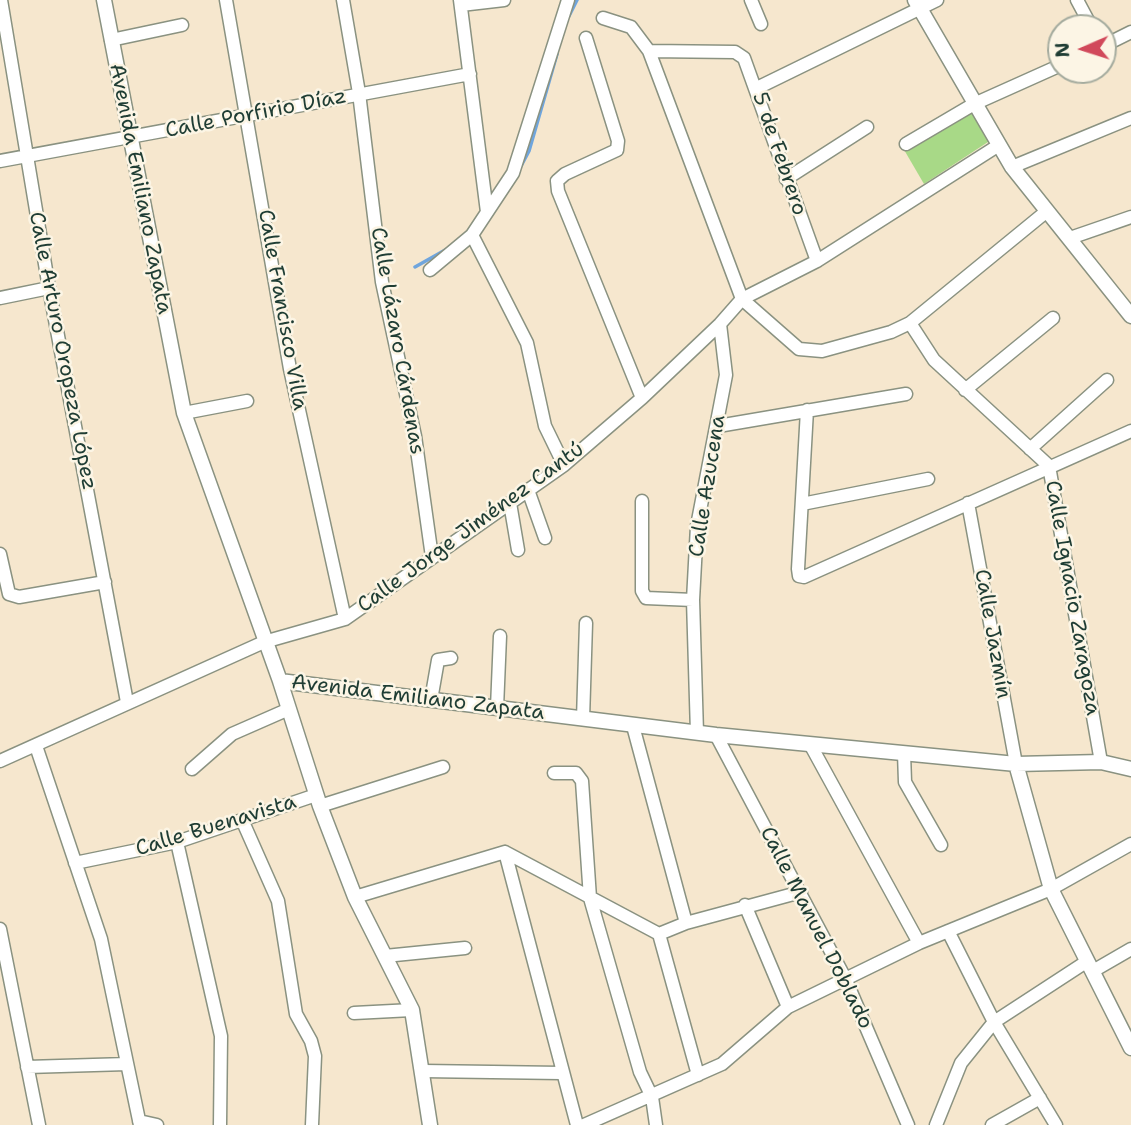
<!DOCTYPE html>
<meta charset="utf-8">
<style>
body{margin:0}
#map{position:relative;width:1131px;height:1125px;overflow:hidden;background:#f6e7ce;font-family:"Shantell Sans",sans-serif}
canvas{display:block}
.north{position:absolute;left:1047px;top:14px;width:70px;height:70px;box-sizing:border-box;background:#fcf5e5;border:2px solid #a4ab9e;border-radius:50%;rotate:267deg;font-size:19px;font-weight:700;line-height:28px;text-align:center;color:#1f3d34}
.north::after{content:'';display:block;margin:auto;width:24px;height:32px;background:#d1495b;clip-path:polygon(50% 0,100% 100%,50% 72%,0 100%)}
</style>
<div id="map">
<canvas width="1131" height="1125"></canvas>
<div class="north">N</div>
</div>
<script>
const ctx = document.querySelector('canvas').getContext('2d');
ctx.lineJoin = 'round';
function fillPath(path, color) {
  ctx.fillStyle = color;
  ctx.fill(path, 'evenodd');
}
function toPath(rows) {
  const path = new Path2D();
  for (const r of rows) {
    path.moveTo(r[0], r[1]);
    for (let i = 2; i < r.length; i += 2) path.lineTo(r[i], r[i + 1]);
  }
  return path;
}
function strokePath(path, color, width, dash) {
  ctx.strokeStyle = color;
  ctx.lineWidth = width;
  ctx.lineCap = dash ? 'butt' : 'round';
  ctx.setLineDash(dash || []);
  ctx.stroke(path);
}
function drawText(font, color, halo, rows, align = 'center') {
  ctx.font = font + ' "Shantell Sans",sans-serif';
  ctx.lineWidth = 5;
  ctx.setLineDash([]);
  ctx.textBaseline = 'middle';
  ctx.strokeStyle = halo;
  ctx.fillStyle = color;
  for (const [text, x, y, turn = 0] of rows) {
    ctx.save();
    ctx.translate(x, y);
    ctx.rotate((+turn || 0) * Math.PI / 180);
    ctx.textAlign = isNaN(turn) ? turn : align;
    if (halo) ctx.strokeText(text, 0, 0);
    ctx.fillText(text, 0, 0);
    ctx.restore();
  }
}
fillPath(toPath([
 [973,112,991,140,924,184,903,148]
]), '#a8d987');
strokePath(toPath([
 [569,16,577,0],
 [521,166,529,151,557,54],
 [415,267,447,249]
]), '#6fa5dd', 3.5);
const minor = toPath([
 [1,0,49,288,127,702],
 [226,0,290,369,345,619],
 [343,0,359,93,382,282,415,436,432,557],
 [460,0,487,212],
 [751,0,761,24],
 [1077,0,1092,28],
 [461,5,504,0],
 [603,18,631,27,649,51,742,299,799,349,822,351,891,332,910,323,1047,211],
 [586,38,618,141,617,150,565,174,557,181,558,191,642,398],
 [111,40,182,25],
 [1103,46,1131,32],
 [649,51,735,52,744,58,817,261],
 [757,88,937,0],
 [906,144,974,104,1061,65],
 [0,161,470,74],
 [1012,167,1131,118],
 [786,179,867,127],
 [472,235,527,343,545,426,564,465],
 [1070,238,1131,217],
 [430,270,472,235,513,173,568,0],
 [0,298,49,288],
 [910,323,934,360,1049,466,1101,762],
 [965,390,1053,318],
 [807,410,798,569,799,576,804,577,1131,431],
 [184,413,247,401],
 [718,426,906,394],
 [1030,449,1107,380],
 [528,490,545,538],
 [642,501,642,591,646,598,693,600],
 [510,503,518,550],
 [968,503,1016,764],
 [802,504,928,479],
 [0,554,9,594,19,597,105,582],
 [431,700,438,660,451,658],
 [497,708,500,636],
 [583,719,586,623],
 [633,726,686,923],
 [697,733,693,600,697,526,726,375,720,324],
 [716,735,845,978,908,1125],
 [810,744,919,943],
 [36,746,101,939,140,1125],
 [904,753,905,782,941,845],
 [0,761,264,642,345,619,564,465,642,398,720,324,742,299,817,261,999,145],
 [192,769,232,734,289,709],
 [554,773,576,773,582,781,590,898,640,1072,652,1097,656,1125],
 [320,806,443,767],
 [243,822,278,901,296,1014,311,1041,315,1056,312,1125],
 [177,842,221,1036,220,1125],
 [505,852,577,1125],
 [75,863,177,842,316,795],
 [355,897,505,852,659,934,686,923,801,892],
 [745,905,788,1007],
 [0,929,39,1125],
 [948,931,994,1022,1056,1125],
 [659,934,698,1075],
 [385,956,465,948],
 [1093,971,1131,949],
 [354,1013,412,1010],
 [27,1067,127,1064],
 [423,1071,561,1073],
 [139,1121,157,1125],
 [584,1125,722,1064,788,1007,919,943,1051,889,1131,844],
 [936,1125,961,1063,994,1022,1086,962],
 [992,1125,1040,1098]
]);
const tertiary = toPath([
 [104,0,184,413,280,681,320,806,355,897,412,1010,430,1125],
 [915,0,1012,167,1131,316],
 [280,681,716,735,1016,764,1101,762,1131,769],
 [1016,764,1051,889,1131,1048]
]);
strokePath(minor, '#8a9281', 15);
strokePath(tertiary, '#8a9281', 17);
strokePath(minor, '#fff', 12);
strokePath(tertiary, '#fff', 14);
drawText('21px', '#1f3d34', '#fcf5e5', [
 ["Calle Porfirio Díaz",256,114,-11],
 ["5 de Febrero",779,154,71],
 ["Avenida Emiliano Zapata",140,189,79],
 ["Calle Francisco Villa",282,310,80],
 ["Calle Lázaro Cárdenas",397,341,80],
 ["Calle Arturo Oropeza López",62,351,79],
 ["Calle Azucena",708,486,-81],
 ["Calle Jorge Jiménez Cantú",471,528,-36],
 ["Calle Ignacio Zaragoza",1072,598,80],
 ["Calle Jazmín",992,634,80],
 ["Avenida Emiliano Zapata",418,698,7],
 ["Calle Buenavista",216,826,-17],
 ["Calle Manuel Doblado",816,928,63]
]);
</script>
